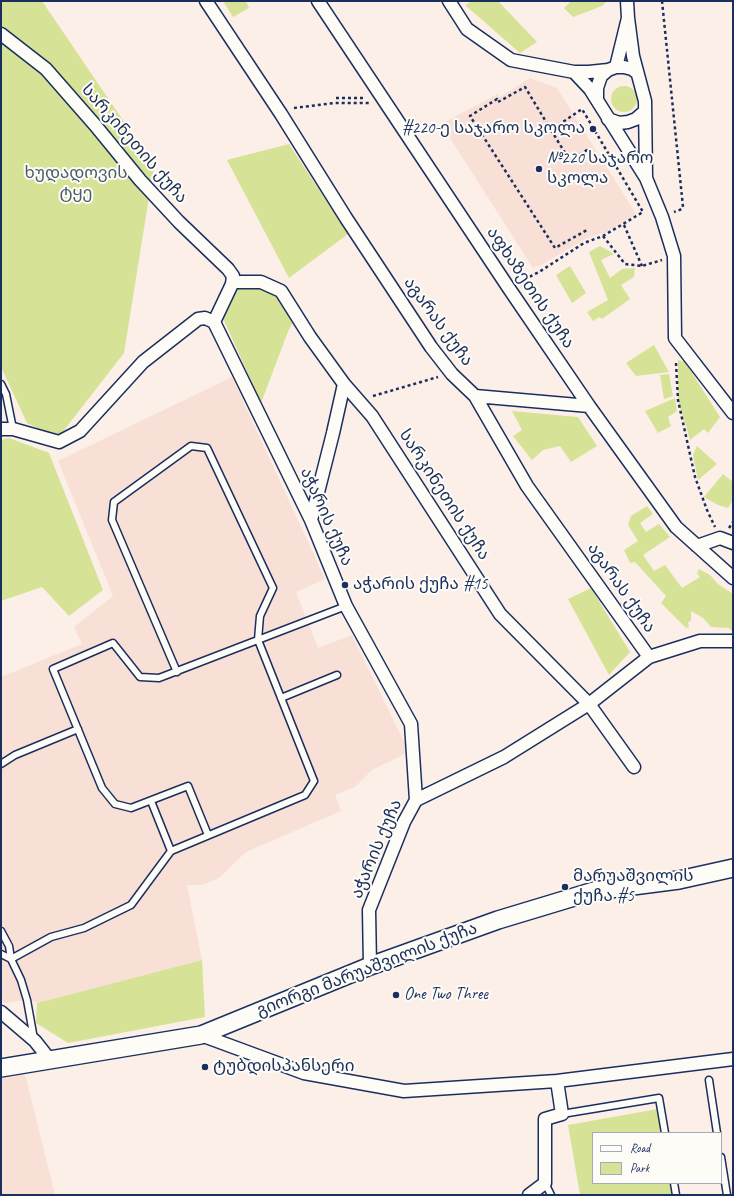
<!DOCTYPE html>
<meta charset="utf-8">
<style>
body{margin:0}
#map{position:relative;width:734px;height:1196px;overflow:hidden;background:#fbefe8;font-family:Caveat,sans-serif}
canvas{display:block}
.frame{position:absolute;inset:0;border:2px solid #1b2f5e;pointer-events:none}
.legend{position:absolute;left:592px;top:1132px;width:130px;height:52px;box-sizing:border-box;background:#fdfcf7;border:1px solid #a3aaba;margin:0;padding:5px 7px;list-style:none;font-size:12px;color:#1b2f5e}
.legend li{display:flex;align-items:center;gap:8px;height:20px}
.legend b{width:20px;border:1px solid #a3aaba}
</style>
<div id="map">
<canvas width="734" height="1196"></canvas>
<div class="frame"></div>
<ul class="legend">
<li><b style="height:5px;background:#fdfcf7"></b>Road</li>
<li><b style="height:11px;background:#d6e396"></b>Park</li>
</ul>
</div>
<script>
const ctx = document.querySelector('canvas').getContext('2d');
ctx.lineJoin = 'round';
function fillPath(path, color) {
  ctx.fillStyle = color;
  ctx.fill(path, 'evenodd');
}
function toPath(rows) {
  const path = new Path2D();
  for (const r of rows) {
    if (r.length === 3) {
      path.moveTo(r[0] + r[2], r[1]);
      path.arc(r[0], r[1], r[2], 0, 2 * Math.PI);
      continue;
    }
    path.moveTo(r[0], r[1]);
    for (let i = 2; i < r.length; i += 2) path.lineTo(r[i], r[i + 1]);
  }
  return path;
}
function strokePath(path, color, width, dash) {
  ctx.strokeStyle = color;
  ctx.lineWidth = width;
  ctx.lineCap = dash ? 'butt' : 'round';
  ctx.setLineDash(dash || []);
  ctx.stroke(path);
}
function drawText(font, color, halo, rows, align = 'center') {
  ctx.font = font + ' Caveat,"Noto Sans Georgian",sans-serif';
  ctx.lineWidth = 4;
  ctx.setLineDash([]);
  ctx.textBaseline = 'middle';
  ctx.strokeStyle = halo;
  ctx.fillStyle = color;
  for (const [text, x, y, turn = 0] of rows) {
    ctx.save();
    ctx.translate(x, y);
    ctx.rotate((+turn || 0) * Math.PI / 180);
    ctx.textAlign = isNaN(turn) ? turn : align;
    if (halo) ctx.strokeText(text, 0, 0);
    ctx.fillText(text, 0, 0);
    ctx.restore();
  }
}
fillPath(toPath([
 [530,78,557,88,636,214,607,232,587,238,541,265,533,268,441,124,498,94,500,97],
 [232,377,325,579,296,592,318,648,352,635,409,752,372,770,355,787,335,795,341,811,246,852,219,878,202,885,187,885,202,960,37,1003,27,1000,4,1003,1,996,1,677,82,644,74,627,113,596,58,461],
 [25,1074,55,1195,1,1195,1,1079]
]), '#f9e0d6');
fillPath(toPath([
 [1,1,42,1,154,166,124,353,58,438,27,423,1,367],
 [223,1,246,1,249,8,233,17],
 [473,1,498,1,537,42,520,53,465,5],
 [571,1,607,1,602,6,573,17,564,8],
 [624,99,13],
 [289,144,348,234,289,278,227,160],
 [600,246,614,254,601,260,610,278,622,269,635,268,634,277,621,285,630,299,602,319,599,317,593,321,587,312,608,300,589,252],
 [570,266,586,293,572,303,556,275],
 [238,284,261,285,273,290,294,321,289,329,261,403,222,316],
 [654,345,669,372,636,376,626,363],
 [678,360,685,362,720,417,708,433,704,429,690,440,678,400],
 [669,374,673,396,664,399,660,375],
 [675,398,677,411,668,417,671,426,658,433,645,411],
 [512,411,578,417,597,446,571,462,560,446,543,450,532,460,513,436,522,430],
 [9,438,49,453,103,590,69,616,42,587,1,601,1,440],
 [697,446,717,464,698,480,693,455],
 [723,474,733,482,733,500,728,508,718,505,704,497],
 [647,506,653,514,640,523,646,532,659,524,670,537,643,555,654,571,665,565,682,588,700,577,697,573,699,569,710,575,718,584,733,594,733,631,728,628,711,627,703,618,691,611,691,621,688,622,689,627,686,628,661,603,666,596,635,562,630,563,624,550,638,541,628,525,631,516],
 [591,588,630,652,609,675,568,599],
 [202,960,205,1017,68,1043,36,1023,37,1003],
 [658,1109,662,1133,593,1133,593,1183,670,1183,672,1195,580,1195,568,1125]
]), '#d6e396');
const lane = toPath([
 [1,384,6,394,13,429],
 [281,698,337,675],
 [1,764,15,755,78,729],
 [151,801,171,851],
 [208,835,188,786,131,808,115,804,102,788,53,669,113,643,140,677,159,678,346,606],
 [1,931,9,946,11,959],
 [1,954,11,959],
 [34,1039,27,1000,21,980,11,959,51,937,84,928,131,905,171,851,305,795,314,781,258,640,260,616,273,588,207,448,191,446,114,502,112,520,177,672],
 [709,1080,717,1133],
 [562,1114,659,1098,665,1133],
 [721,1157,727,1195],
 [545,1183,551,1195],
 [674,1183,676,1195]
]);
const street = toPath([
 [206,1,281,114,346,218,431,347,452,374,475,396,527,486,649,657],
 [318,1,508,287,589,406,676,527,733,578],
 [449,1,467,29,511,60,574,72,589,72,608,70],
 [627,1,628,18],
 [1,34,46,69,95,125,140,180,179,222,228,269,233,276,232,284,214,322],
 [616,67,628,18,633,56,645,101,646,178],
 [574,72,590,89,646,178,662,217,674,256,675,338,733,413],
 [597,100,597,88,601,76,608,70,616,67,624,67,632,69,636,72],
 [608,119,619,123,628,122,636,119,644,112],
 [233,282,261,282,281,291,310,337,344,384,372,416,500,614,589,704,634,767],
 [475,396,589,406],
 [1,429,13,429,59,442,80,431,143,362,198,319,205,318,214,322,311,520,346,606,411,724,416,800,404,822,369,910,370,966],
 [311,520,333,433,344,384],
 [697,546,720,538,733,543],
 [416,800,504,757,589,704,649,657,700,641,733,641],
 [1,1012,35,1041,50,1060],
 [201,1035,304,1073,404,1091,557,1081,733,1059],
 [529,1195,545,1183,545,1119,562,1114,557,1081]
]);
const secondary = toPath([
 [1,1068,201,1035,370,966,498,920,594,891,679,880,733,868]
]);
strokePath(lane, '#1b2f5e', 9);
strokePath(street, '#1b2f5e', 15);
strokePath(secondary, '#1b2f5e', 20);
strokePath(toPath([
 [662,1,683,207,682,209,674,212],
 [336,98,365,98],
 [294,108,334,103,371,103],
 [551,130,570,161,587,150,591,157],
 [624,225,642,266],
 [603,236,625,264,642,266,662,260],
 [519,282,539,272,584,243,603,236,643,212,582,109,551,130,525,87,498,102,497,99,470,116,555,248,587,230],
 [676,363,678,400,695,477,707,510,715,527],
 [373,396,438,377],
 [729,528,733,522]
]), '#1b2f5e', 2.5, [3, 3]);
strokePath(lane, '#fdfcf7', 6);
strokePath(street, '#fdfcf7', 12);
strokePath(secondary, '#fdfcf7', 17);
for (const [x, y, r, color] of [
 [593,129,4,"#1b2f5e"],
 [539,169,4,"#1b2f5e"],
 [345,585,4,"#1b2f5e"],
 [565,887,4,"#1b2f5e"],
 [396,995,4,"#1b2f5e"],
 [205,1067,4,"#1b2f5e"]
]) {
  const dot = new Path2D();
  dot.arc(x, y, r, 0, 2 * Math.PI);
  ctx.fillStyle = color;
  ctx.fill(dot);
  strokePath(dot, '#fdfcf7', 1.5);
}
drawText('17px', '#1b2f5e', '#fdfcf7', [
 ["#220-ე საჯარო სკოლა",585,129,"right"],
 ["№220 საჯარო",547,159],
 ["სკოლა",547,179],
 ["აჭარის ქუჩა #15",353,585],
 ["მარუაშვილის",573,877],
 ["ქუჩა #5",573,897],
 ["One Two Three",404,995],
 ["ტუბდისპანსერი",213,1067]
], 'left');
drawText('17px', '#1b2f5e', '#fdfcf7', [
 ["სარკინეთის ქუჩა",134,144,49],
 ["აფხაზეთის ქუჩა",530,288,56],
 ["აგარას ქუჩა",438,322,54],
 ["სარკინეთის ქუჩა",444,495,57],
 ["აჭარის ქუჩა",326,517,66],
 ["აგარას ქუჩა",621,588,55],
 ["აჭარის ქუჩა",377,849,-67],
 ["გიორგი მარუაშვილის ქუჩა",367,970,-21]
]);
drawText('17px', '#4a5c6c', '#fdfcf7', [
 ["ხუდადოვის",76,174],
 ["ტყე",76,194]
]);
</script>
